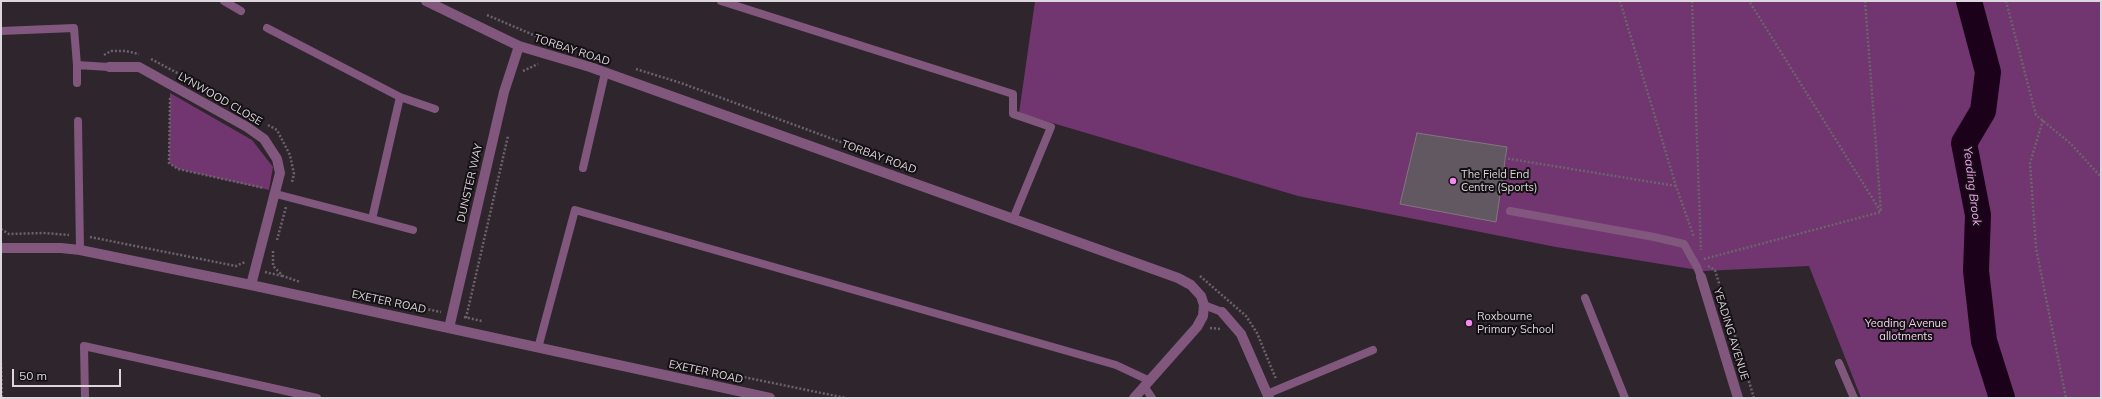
<!DOCTYPE html>
<style>
body{margin:0}
#map{position:relative;width:2102px;height:399px;overflow:hidden;background:#2e252d;font-family:Mulish,sans-serif}
canvas{display:block}
.frame{position:absolute;inset:0;border:2px solid #ddd7dd;pointer-events:none}
.scale{position:absolute;left:12px;top:369px;width:109px;height:18px;box-sizing:border-box;border:2px solid #ddd7dd;border-top:0;padding-left:5px;font-size:12px;line-height:14px;white-space:nowrap;color:#ddd7dd;-webkit-text-stroke:3px #141013;paint-order:stroke}
</style>
<div id="map">
<canvas width="2102" height="399"></canvas>
<div class="frame"></div>
<div class="scale">50 m</div>
</div>
<script>
const ctx = document.querySelector('canvas').getContext('2d');
ctx.lineJoin = 'round';
function fillPath(path, color) {
  ctx.fillStyle = color;
  ctx.fill(path, 'evenodd');
}
function toPath(rows) {
  const path = new Path2D();
  for (const r of rows) {
    path.moveTo(r[0], r[1]);
    for (let i = 2; i < r.length; i += 2) path.lineTo(r[i], r[i + 1]);
  }
  return path;
}
function strokePath(path, color, width, dash) {
  ctx.strokeStyle = color;
  ctx.lineWidth = width;
  ctx.lineCap = dash ? 'butt' : 'round';
  ctx.setLineDash(dash || []);
  ctx.stroke(path);
}
function drawText(font, color, halo, rows, align = 'center') {
  ctx.font = font + ' Mulish,sans-serif';
  ctx.lineWidth = 4;
  ctx.setLineDash([]);
  ctx.textBaseline = 'middle';
  ctx.strokeStyle = halo;
  ctx.fillStyle = color;
  for (const [text, x, y, turn = 0] of rows) {
    ctx.save();
    ctx.translate(x, y);
    ctx.rotate((+turn || 0) * Math.PI / 180);
    ctx.textAlign = isNaN(turn) ? turn : align;
    if (halo) ctx.strokeText(text, 0, 0);
    ctx.fillText(text, 0, 0);
    ctx.restore();
  }
}
fillPath(toPath([
 [1035,1,2101,1,2101,398,1861,398,1809,266,1704,271,1556,247,1298,196,1019,113],
 [170,93,252,140,273,167,269,190,178,169,169,163]
]), '#71356f');
strokePath(toPath([
 [1969,1,1988,72,1983,111,1964,143,1978,215,1976,271,1984,341,2002,398]
]), '#1c011b', 26);
const building = toPath([
 [1417,133,1507,147,1496,222,1400,204,1417,133]
]);
fillPath(building, '#625861');
strokePath(building, '#817780', 1);
strokePath(toPath([
 [1620,1,1676,186,1694,237],
 [1692,1,1701,250],
 [1865,1,1881,212],
 [2006,1,2036,115,2071,144,2101,177],
 [487,15,545,40],
 [104,55,111,51,126,51,139,54],
 [151,59,198,84],
 [636,69,681,83,876,155],
 [523,71,538,64],
 [170,98,169,163,178,169,264,188],
 [2043,120,2030,163,2036,248,2066,398],
 [268,125,277,130,290,155,294,174,292,182],
 [1504,158,1676,186],
 [1,229,9,234,44,233,69,235],
 [90,237,236,266,245,262],
 [277,240,286,207],
 [273,251,273,266,283,276,300,282],
 [1704,259,1881,212,1749,1],
 [1708,266,1715,270,1754,398],
 [265,272,282,276],
 [1200,276,1246,316,1257,333,1276,379],
 [397,303,441,312],
 [464,317,482,321],
 [466,318,508,136],
 [1210,328,1221,329],
 [670,362,846,398],
 [1,363,2,398]
]), '#6b646b', 2.5, [2, 2]);
strokePath(toPath([
 [224,1,241,11],
 [721,1,1013,94,1013,114,1051,127,1013,219],
 [267,28,400,97,372,219,276,194],
 [1,31,74,28,77,65,109,67],
 [77,83,77,65],
 [400,97,435,109],
 [78,121,80,250],
 [583,168,605,73],
 [1510,211,1654,237,1684,244,1697,267,1701,277],
 [372,219,413,230],
 [1585,298,1625,398],
 [1204,305,1222,312],
 [538,348,575,210,1116,365,1148,380],
 [1839,363,1854,398],
 [1144,386,1152,398],
 [1267,394,1373,350],
 [85,398,84,346,317,398]
]), '#81577e', 8);
strokePath(toPath([
 [426,1,519,46,590,67,1178,278,1191,285,1201,296,1204,305,1203,316,1197,327,1134,398],
 [109,67,139,67,247,127,264,139,277,159,280,173,251,285],
 [1,248,61,248,80,250,251,285,770,398],
 [1701,277,1738,398],
 [1222,312,1241,334,1269,398],
 [449,328,504,92,519,46]
]), '#81577e', 10);
for (const [x, y, r, color] of [
 [1453,181,4,"#f589ef"],
 [1469,323,4,"#f589ef"]
]) {
  const dot = new Path2D();
  dot.arc(x, y, r, 0, 2 * Math.PI);
  ctx.fillStyle = color;
  ctx.fill(dot);
  strokePath(dot, '#141013', 1.5);
}
drawText('11px', '#ddd7dd', '#141013', [
 ["TORBAY ROAD",572,50,18],
 ["LYNWOOD CLOSE",220,99,30],
 ["TORBAY ROAD",879,157,20],
 ["DUNSTER WAY",470,183,-77],
 ["EXETER ROAD",389,302,12],
 ["YEADING AVENUE",1731,334,73],
 ["EXETER ROAD",706,372,12]
]);
drawText('11px', '#ddd7dd', '#141013', [
 ["The Field End",1461,175],
 ["Centre (Sports)",1461,188],
 ["Roxbourne",1477,317],
 ["Primary School",1477,330]
], 'left');
drawText('11px', '#f5d1f1', '#141013', [
 ["Yeading Avenue",1906,324],
 ["allotments",1906,337]
]);
drawText('italic 12px', '#f9a2f4', '#141013', [
 ["Yeading Brook",1972,186,83]
]);
</script>
